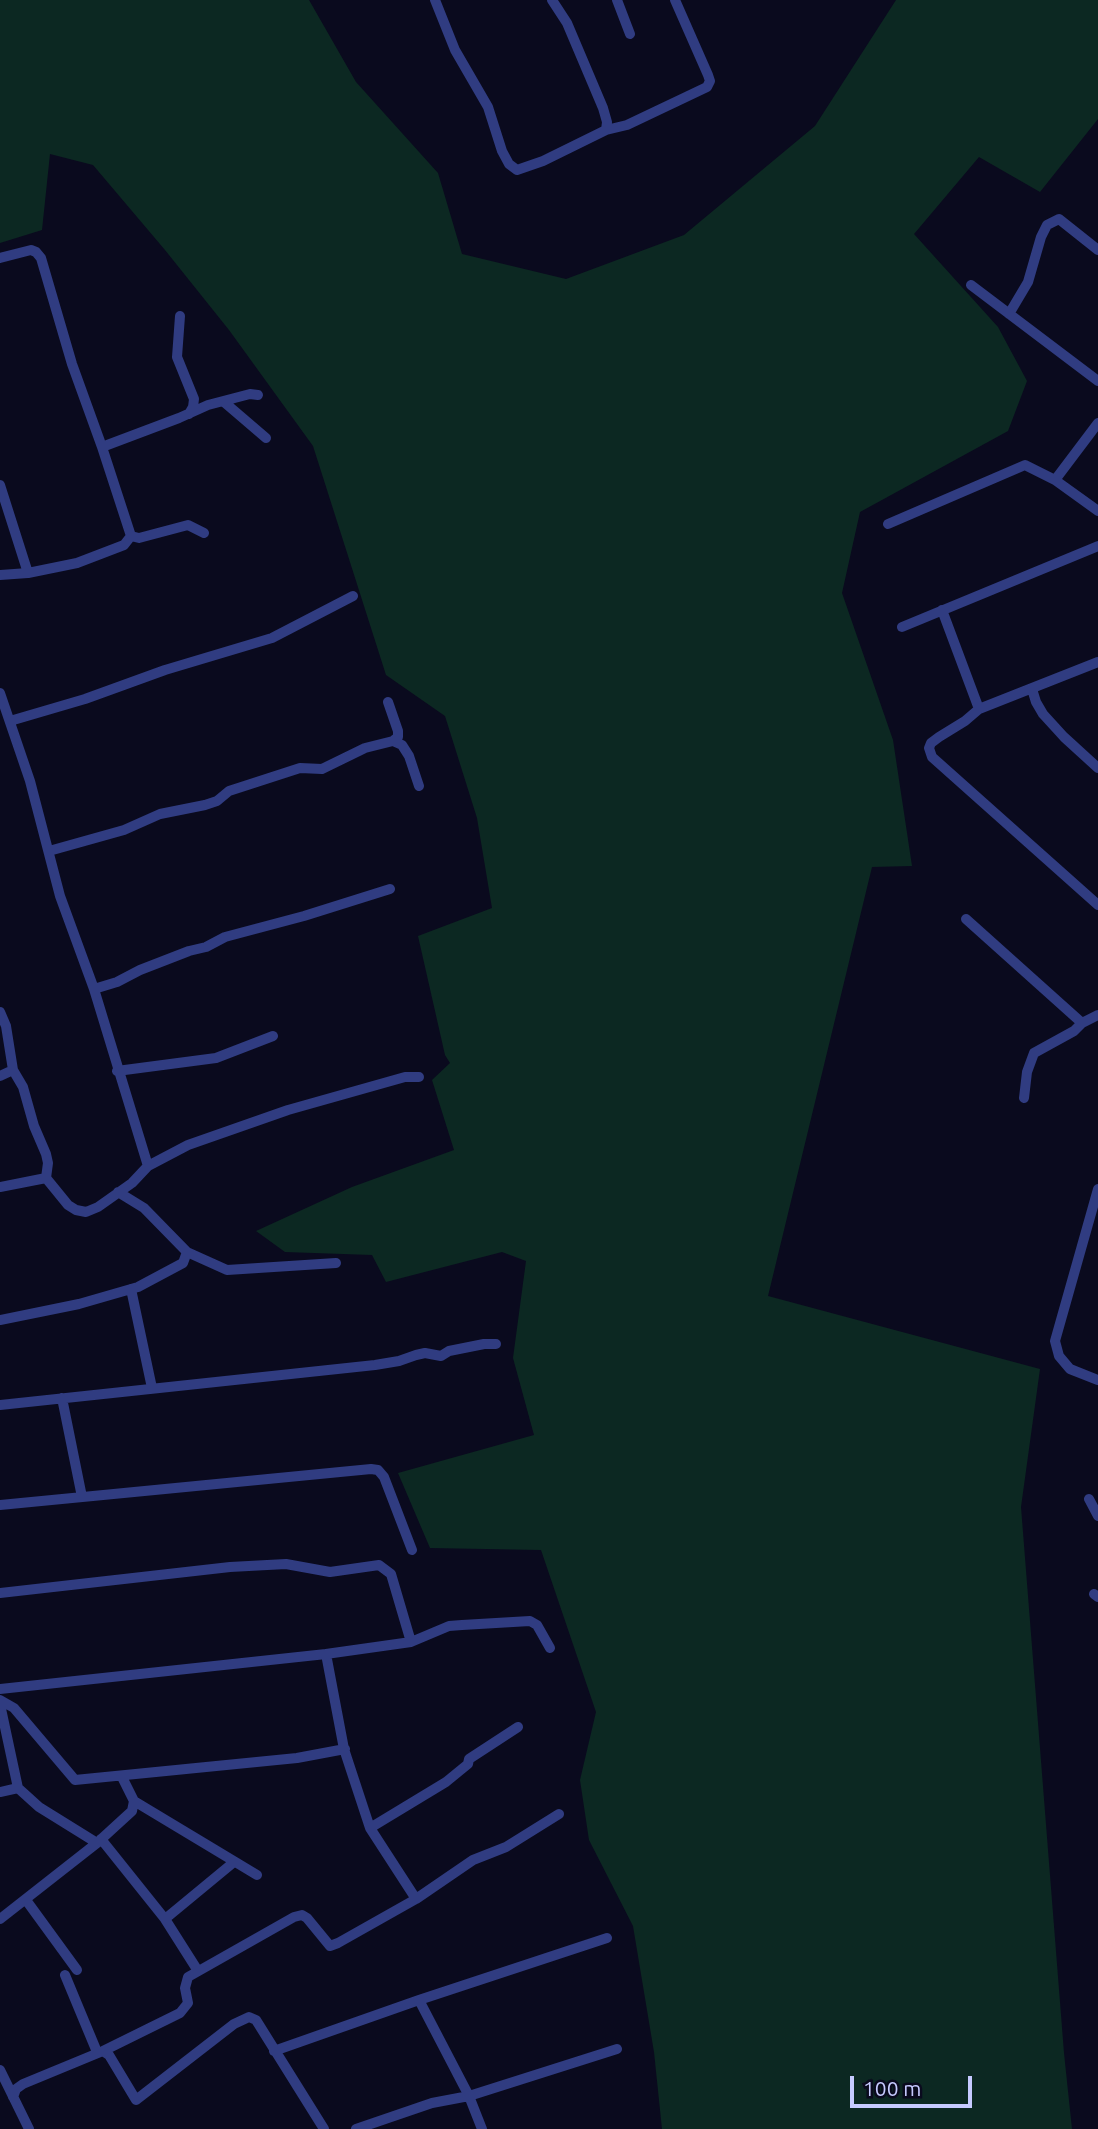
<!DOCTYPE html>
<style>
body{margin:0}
#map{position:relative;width:1098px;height:2129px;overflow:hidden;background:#0a0a1e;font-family:Ubuntu,sans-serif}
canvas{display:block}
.scale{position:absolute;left:850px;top:2076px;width:122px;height:32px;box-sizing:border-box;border:4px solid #c6caff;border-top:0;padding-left:9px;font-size:21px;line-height:24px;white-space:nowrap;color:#c6caff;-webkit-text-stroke:5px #0a0a1e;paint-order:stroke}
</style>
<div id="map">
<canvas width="1098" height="2129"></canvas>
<div class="scale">100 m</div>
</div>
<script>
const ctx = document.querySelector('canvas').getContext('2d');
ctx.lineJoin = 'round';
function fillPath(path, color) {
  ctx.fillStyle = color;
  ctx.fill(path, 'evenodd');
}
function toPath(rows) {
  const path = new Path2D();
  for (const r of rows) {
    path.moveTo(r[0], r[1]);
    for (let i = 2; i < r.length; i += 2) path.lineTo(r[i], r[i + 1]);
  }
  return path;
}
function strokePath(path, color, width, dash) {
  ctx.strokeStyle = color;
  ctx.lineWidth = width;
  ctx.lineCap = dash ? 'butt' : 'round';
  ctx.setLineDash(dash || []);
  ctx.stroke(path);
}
fillPath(toPath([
 [0,0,309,0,356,82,438,173,462,254,566,279,684,235,815,126,896,0,1098,0,1098,119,1040,192,979,157,914,234,998,327,1027,381,1008,431,860,512,842,593,893,740,912,866,872,867,768,1296,1040,1369,1021,1507,1064,2053,1072,2129,662,2129,654,2052,633,1926,589,1840,580,1780,596,1712,541,1550,430,1548,398,1473,534,1435,513,1358,526,1261,502,1252,386,1282,372,1255,285,1252,256,1231,352,1187,454,1150,432,1080,450,1063,445,1055,418,936,492,908,477,818,445,716,386,675,313,446,229,330,165,250,93,165,50,154,42,230,0,243]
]), '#0c2822');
strokePath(toPath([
 [435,0,455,50,488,107,502,151,509,164,517,170,543,161,606,130,607,122,603,108,567,23,552,0],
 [617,0,630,34],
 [606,130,627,125,707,87,710,81,708,75,675,0],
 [0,258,31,250,36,252,41,258,72,364,102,447,131,536,124,545,77,563,28,573,0,575],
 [971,285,1098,381],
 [1009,314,1028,282,1041,237,1047,225,1059,219,1098,250],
 [180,316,177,357,194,399,193,407,189,414],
 [224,402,266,438],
 [102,447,179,418,208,405,250,394,258,395],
 [1055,480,1098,423],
 [0,485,28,573],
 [888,524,1025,465,1055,480,1098,511],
 [131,536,139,538,188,525,204,533],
 [942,610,979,709],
 [902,627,1098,546],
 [1098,662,979,709,965,721,939,737,931,743,929,748,932,757,1098,905],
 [1032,689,1036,702,1043,714,1064,737,1098,768],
 [0,693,30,781,60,896,94,989,148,1166],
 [388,702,398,731,398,737,393,741],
 [10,721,85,699,165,670,272,638,353,596],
 [49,851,124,830,160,814,205,805,217,801,229,791,300,768,322,769,365,748,393,741,402,745,409,756,419,786],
 [966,919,1082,1023],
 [94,989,117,982,140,970,189,951,206,947,225,937,304,916,390,889],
 [0,1012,6,1026,13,1070,23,1087,34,1126,46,1154,48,1163,46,1178,68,1205,76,1210,86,1212,98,1207,132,1183,148,1166,188,1145,288,1110,405,1077,419,1077],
 [117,1071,216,1058,273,1036],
 [0,1076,13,1070],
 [1024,1098,1027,1072,1034,1053,1074,1031,1082,1023,1098,1015],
 [0,1187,46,1178],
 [1098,1189,1055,1341,1059,1356,1070,1369,1098,1380],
 [118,1192,144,1208,187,1252,227,1270,336,1263],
 [131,1289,152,1388],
 [0,1320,79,1304,138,1287,183,1263,187,1252],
 [62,1398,82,1497],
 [0,1405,375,1365,399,1361,416,1355,425,1353,441,1356,449,1351,484,1344,496,1344],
 [1089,1499,1098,1516],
 [0,1505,371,1469,378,1470,384,1477,412,1550],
 [0,1593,230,1567,286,1564,330,1572,379,1565,391,1574,411,1642],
 [1094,1594,1098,1597],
 [326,1654,344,1749,370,1828,416,1899],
 [0,1689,326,1654,411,1642,449,1626,462,1625,530,1621,537,1625,550,1648],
 [0,1700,14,1708,75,1780,297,1758,345,1749],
 [0,1704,18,1788,39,1807,97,1843],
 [122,1777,134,1801,257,1875],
 [0,1792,18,1788],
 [370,1828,446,1782,468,1764,469,1759,518,1727],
 [101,1839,165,1919,198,1971],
 [26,1900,77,1970],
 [0,1919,97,1843,132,1811,134,1801],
 [165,1919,234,1862],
 [65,1975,97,2052],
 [419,2000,469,2096,482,2129],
 [103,2051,109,2055,136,2100,234,2024,249,2017,256,2020,324,2129],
 [274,2051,419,2000,607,1938],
 [0,2070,29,2129],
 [13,2097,16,2089,23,2084,103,2051,180,2013,188,2003,185,1988,188,1977,294,1917,302,1915,307,1918,330,1946,338,1943,416,1899,473,1860,506,1847,559,1814],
 [356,2129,432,2103,469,2096,617,2049]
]), '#303c81', 10);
</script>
